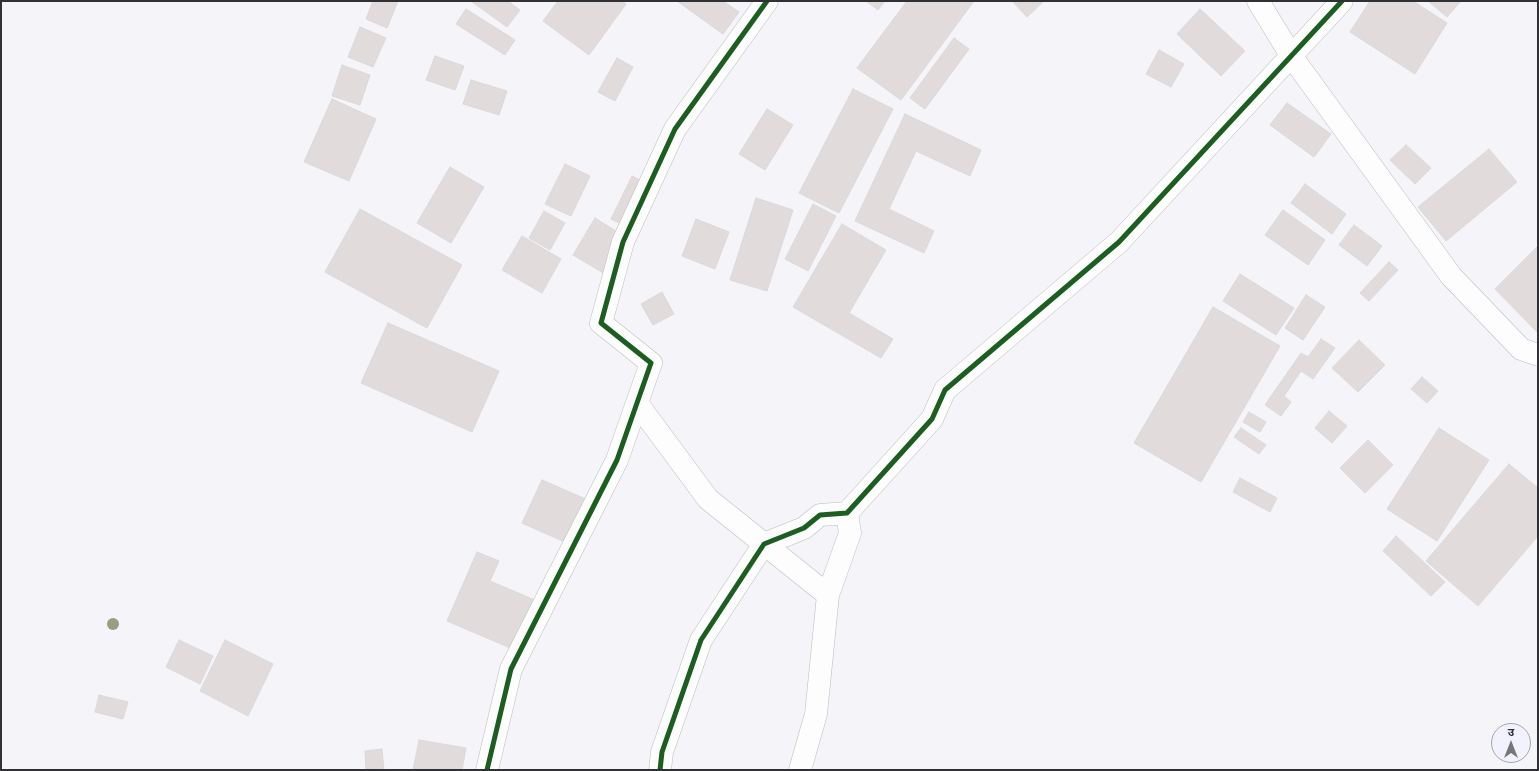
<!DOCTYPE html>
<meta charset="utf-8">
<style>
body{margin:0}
#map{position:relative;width:1539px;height:771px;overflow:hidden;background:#f4f4f9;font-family:"Exo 2","Noto Sans Devanagari",sans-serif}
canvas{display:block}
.frame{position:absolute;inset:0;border:2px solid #313135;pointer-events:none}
.north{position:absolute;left:1491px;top:723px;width:40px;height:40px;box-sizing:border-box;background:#f1f2fc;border:1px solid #a4a5ac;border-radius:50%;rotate:0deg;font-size:11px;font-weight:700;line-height:16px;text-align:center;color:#313135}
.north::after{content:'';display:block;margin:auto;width:14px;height:18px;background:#75757a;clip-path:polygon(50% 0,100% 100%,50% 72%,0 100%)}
</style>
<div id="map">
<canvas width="1539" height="771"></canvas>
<div class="frame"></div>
<div class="north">उ</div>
</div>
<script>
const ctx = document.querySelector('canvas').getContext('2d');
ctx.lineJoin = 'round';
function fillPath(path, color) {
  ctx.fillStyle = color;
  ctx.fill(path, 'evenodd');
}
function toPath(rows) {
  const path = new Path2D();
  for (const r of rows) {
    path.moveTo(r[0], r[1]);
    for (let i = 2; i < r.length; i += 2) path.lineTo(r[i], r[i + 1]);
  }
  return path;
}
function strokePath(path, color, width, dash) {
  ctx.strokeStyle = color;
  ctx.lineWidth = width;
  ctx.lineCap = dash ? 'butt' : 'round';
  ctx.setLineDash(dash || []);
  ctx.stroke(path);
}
const building = toPath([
 [373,1,398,1,387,28,366,19,373,1],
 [471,1,508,1,520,10,507,27,471,1],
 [558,1,621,1,626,4,589,55,543,21,558,1],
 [677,1,723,1,739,12,723,34,677,1],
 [866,1,885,1,878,10,866,1],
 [907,1,974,1,901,100,857,68,907,1],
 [1012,1,1044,1,1027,17,1012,1],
 [1370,1,1413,1,1447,23,1415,74,1350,32,1370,1],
 [1428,1,1461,1,1447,17,1428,1],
 [466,9,515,40,505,55,456,24,466,9],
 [1200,9,1245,51,1221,76,1177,34,1200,9],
 [360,27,386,38,373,67,348,57,360,27],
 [954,38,969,49,925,109,910,98,954,38],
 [1159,50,1184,64,1171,87,1146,74,1159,50],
 [435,56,464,66,455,90,426,80,435,56],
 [617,58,633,67,615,101,598,92,617,58],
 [342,65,370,75,360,105,332,96,342,65],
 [471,80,507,91,499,115,463,104,471,80],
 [853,89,893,109,839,213,799,193,853,89],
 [332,99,376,119,349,181,304,162,332,99],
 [1287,103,1331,134,1314,157,1270,125,1287,103],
 [767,109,793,125,765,170,739,154,767,109],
 [905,114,981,150,970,176,916,151,889,209,934,231,924,253,855,221,905,114],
 [1406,145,1431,168,1415,184,1390,160,1406,145],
 [1489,149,1517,182,1446,241,1418,207,1489,149],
 [565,164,590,176,571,216,545,204,565,164],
 [450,167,484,187,451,243,417,223,450,167],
 [632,176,656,188,636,231,611,219,632,176],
 [1305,184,1346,214,1332,234,1291,203,1305,184],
 [756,198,793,210,767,291,730,280,756,198],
 [813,204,836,216,808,271,785,259,813,204],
 [360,209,462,265,427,328,325,272,360,209],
 [1283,210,1325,240,1308,265,1265,235,1283,210],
 [544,211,565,223,550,250,529,238,544,211],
 [595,218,627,238,605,274,573,255,595,218],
 [696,219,729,232,715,269,682,256,696,219],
 [842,224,886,250,849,313,893,339,881,358,793,307,842,224],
 [1354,225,1382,246,1367,266,1339,245,1354,225],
 [522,236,561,259,542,293,502,270,522,236],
 [1538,246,1538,332,1537,332,1495,289,1538,246],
 [1389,262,1398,270,1369,301,1360,293,1389,262],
 [1240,274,1294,308,1276,335,1223,301,1240,274],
 [662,292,674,314,653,325,641,304,662,292],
 [1306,295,1325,307,1303,340,1285,328,1306,295],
 [1213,307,1280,346,1201,482,1134,443,1213,307],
 [388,323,499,371,472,432,361,383,388,323],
 [1321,339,1335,348,1313,379,1301,371,1284,396,1291,402,1281,416,1265,405,1301,353,1308,357,1321,339],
 [1359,340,1385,365,1358,392,1332,368,1359,340],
 [1422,377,1438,391,1427,403,1411,389,1422,377],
 [1329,411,1347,426,1332,443,1315,428,1329,411],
 [1249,412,1266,422,1260,432,1243,422,1249,412],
 [1241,428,1266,445,1259,454,1234,437,1241,428],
 [1439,428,1489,460,1437,541,1387,509,1439,428],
 [1368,440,1393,465,1365,493,1340,468,1368,440],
 [1509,464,1538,488,1538,536,1478,606,1426,561,1509,464],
 [1240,478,1277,498,1270,512,1233,492,1240,478],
 [542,480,588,500,569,544,522,523,542,480],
 [1396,536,1445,582,1431,596,1383,551,1396,536],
 [477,552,499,561,490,581,537,601,515,650,447,621,477,552],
 [179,640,213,656,200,684,166,667,179,640],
 [225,640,273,664,248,716,200,691,225,640],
 [99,695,128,702,123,719,95,712,99,695],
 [419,740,466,748,462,770,413,770,419,740],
 [382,749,384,770,366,770,365,751,382,749]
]);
fillPath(building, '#e2dbdc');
strokePath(building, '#dad8da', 1);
const street = toPath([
 [1258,1,1292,57,1451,276,1521,349,1538,355],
 [637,403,708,499,828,595],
 [487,770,511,669,617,460,651,363,601,323,623,242,675,129,767,1],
 [660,770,662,752,701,640,764,544,804,528,820,515,847,513,932,419,945,390,1119,242,1342,1],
 [800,770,816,714,828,595,850,533,847,513]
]);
strokePath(street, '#bbbcc0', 23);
strokePath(street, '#fdfdfe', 22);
strokePath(toPath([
 [487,770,511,669,617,460,651,363,601,323,623,242,675,129,767,1],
 [660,770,662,752,701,640,764,544,804,528,820,515,847,513,932,419,945,390,1119,242,1342,1]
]), '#1b5e20', 5);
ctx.fillStyle = '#979f82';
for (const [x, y] of [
 [113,624]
]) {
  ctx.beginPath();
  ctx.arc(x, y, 6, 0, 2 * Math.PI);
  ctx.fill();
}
</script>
